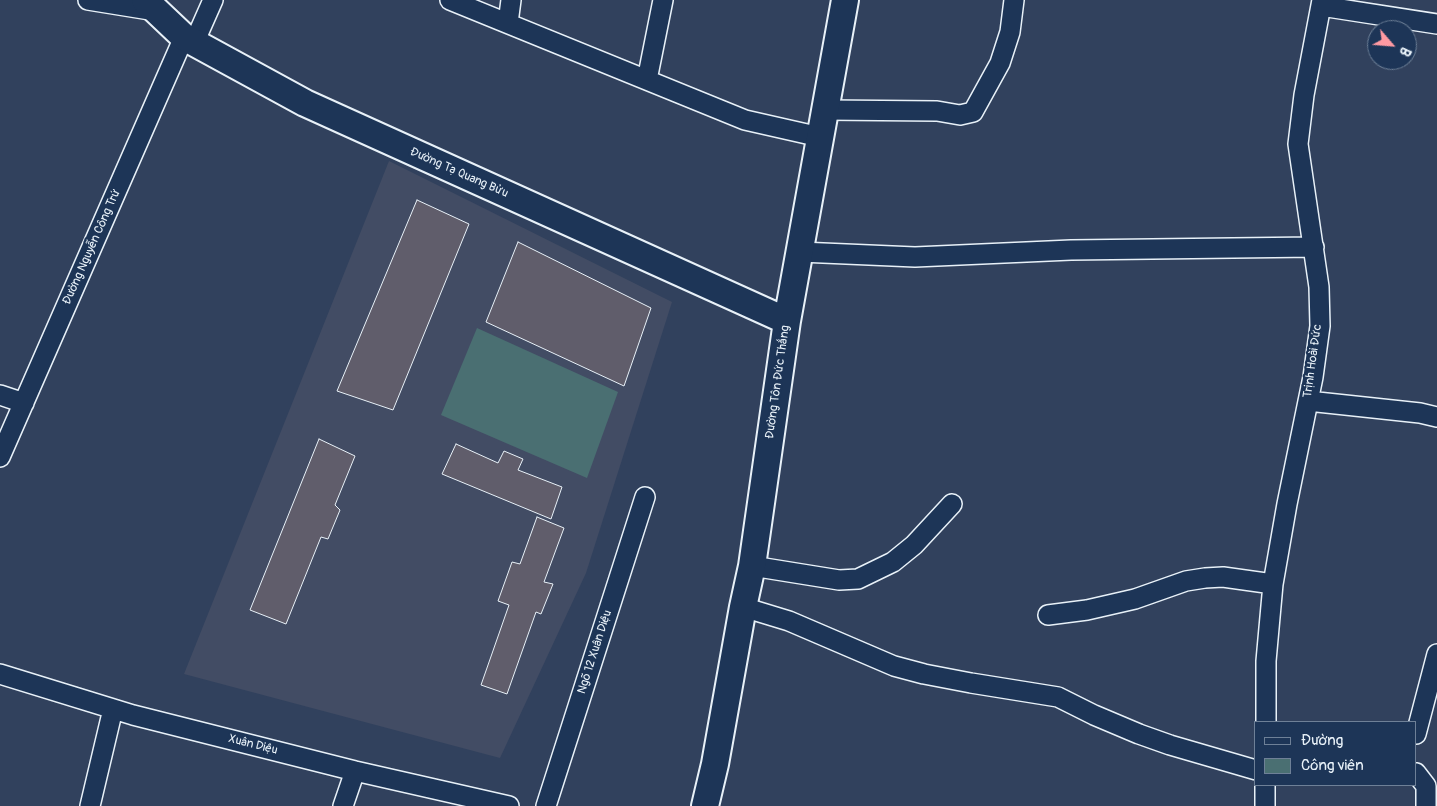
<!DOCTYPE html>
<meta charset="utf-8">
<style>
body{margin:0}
#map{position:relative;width:1437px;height:806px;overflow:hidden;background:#31415d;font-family:Pangolin,sans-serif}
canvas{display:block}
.legend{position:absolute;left:1254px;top:721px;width:162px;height:65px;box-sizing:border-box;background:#1d3557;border:1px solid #6e8097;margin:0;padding:6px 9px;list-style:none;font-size:15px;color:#e8f1f8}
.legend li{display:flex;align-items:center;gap:10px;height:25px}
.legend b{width:25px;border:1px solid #6e8097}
.north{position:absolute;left:1367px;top:20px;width:50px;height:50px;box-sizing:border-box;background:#1d3557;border:1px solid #6e8097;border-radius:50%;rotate:117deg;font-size:14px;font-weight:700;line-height:20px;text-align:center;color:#e8f1f8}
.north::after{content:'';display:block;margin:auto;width:18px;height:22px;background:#ff9aa2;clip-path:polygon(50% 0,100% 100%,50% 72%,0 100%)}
</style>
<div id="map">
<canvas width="1437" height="806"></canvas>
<ul class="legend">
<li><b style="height:6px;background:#1d3557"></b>Đường</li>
<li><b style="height:14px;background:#4a6f72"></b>Công viên</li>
</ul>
<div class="north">B</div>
</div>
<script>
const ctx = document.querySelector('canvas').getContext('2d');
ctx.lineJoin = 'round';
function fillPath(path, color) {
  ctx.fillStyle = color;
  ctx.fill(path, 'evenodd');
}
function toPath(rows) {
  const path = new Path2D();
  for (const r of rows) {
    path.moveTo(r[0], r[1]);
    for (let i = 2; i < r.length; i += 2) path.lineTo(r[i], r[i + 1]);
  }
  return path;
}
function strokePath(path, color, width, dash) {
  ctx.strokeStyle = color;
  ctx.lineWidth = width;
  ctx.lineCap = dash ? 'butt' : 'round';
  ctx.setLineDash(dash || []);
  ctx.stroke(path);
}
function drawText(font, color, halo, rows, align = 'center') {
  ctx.font = font + ' Pangolin,sans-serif';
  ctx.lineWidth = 4.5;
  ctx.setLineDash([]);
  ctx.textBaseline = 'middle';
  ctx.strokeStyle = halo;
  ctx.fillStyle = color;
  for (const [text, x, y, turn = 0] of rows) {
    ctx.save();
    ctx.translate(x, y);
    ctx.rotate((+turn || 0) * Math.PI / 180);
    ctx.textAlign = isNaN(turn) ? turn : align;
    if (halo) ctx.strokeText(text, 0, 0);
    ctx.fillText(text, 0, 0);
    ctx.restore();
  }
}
fillPath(toPath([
 [389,161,672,302,586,573,500,758,184,674]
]), '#424c64');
fillPath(toPath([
 [477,328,618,392,587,478,441,415]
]), '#4a6f72');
const building = toPath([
 [417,200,469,224,393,410,337,391,417,200],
 [518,242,651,308,624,386,486,322,518,242],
 [319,439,355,456,335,505,340,510,328,539,321,537,286,624,250,610,319,439],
 [456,444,498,463,504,451,523,459,518,470,562,487,551,519,442,474,456,444],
 [537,517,564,528,544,582,553,584,541,614,536,612,507,694,481,685,509,605,498,601,512,562,520,564,537,517]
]);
fillPath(building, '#605d6b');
strokePath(building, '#e8f1f8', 1);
const street = toPath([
 [88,0,156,11],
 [450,0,745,120,820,137],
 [1321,6,1437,24],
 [508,23,511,0],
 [194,43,213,0],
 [647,80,663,0],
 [825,110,937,111,960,115,973,112,1000,63,1010,32,1014,0],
 [800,252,915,257,1071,250,1314,247],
 [0,395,24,403],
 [1308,401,1420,413,1437,417],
 [0,457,184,37],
 [752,566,839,580,858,579,893,562,914,545,952,504],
 [743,607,789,621,894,666,924,674,971,683,1058,697,1094,715,1139,734,1170,745,1256,770],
 [1048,615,1087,610,1135,599,1186,581,1205,578,1223,577,1273,584],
 [0,674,133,715,355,771,509,806],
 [1266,722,1266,661,1273,584,1287,504,1313,377,1320,326,1319,287,1298,144,1304,95,1322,0],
 [1416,734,1437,654],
 [1416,773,1426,786,1426,806],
 [90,806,113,709],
 [343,806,355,771],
 [546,806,645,497],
 [1265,806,1265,785]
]);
const secondary = toPath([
 [145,0,184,37,305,103,787,321],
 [705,806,715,764,743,607,752,566,787,321,845,0]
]);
strokePath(street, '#e8f1f8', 22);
strokePath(secondary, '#e8f1f8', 30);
strokePath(street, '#1d3557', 19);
strokePath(secondary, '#1d3557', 26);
drawText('12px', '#e8f1f8', '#1d3557', [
 ["Đường Tạ Quang Bửu",459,173,24],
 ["Đường Nguyễn Công Trứ",92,247,-66],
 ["Trịnh Hoài Đức",1313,361,-82],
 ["Đường Tôn Đức Thắng",778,382,-82],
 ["Ngõ 12 Xuân Diệu",595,652,-72],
 ["Xuân Diệu",253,745,14]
]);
</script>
